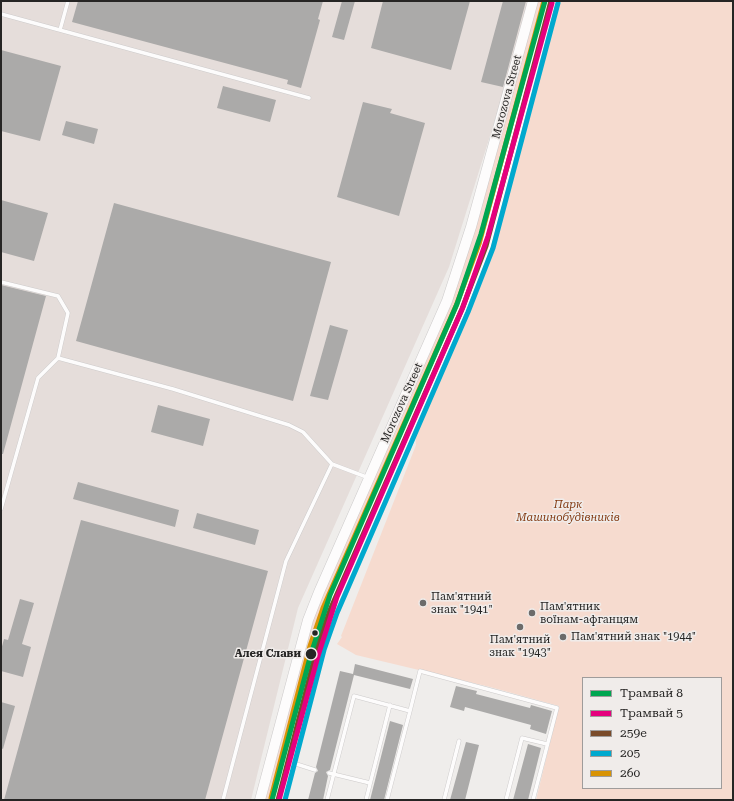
<!DOCTYPE html>
<meta charset="utf-8">
<style>
body{margin:0}
#map{position:relative;width:734px;height:801px;overflow:hidden;background:#efedeb;font-family:"Roboto Serif",serif}
canvas{display:block}
.frame{position:absolute;inset:0;border:2px solid #262524;pointer-events:none}
.legend{position:absolute;left:582px;top:677px;width:140px;height:112px;box-sizing:border-box;background:#f0ecea;border:1px solid #9f9c9b;margin:0;padding:5px 7px;list-style:none;font-size:12px;color:#262524}
.legend li{display:flex;align-items:center;gap:8px;height:20px}
.legend b{width:20px;border:1px solid #9f9c9b}
</style>
<div id="map">
<canvas width="734" height="801"></canvas>
<div class="frame"></div>
<ul class="legend">
<li><b style="height:5px;background:#00a651"></b>Трамвай 8</li>
<li><b style="height:5px;background:#e5007d"></b>Трамвай 5</li>
<li><b style="height:5px;background:#7a4b2a"></b>259е</li>
<li><b style="height:5px;background:#00a9ce"></b>205</li>
<li><b style="height:5px;background:#d89305"></b>260</li>
</ul>
</div>
<script>
const ctx = document.querySelector('canvas').getContext('2d');
ctx.lineJoin = 'round';
function fillPath(path, color) {
  ctx.fillStyle = color;
  ctx.fill(path, 'evenodd');
}
function toPath(rows) {
  const path = new Path2D();
  for (const r of rows) {
    path.moveTo(r[0], r[1]);
    for (let i = 2; i < r.length; i += 2) path.lineTo(r[i], r[i + 1]);
  }
  return path;
}
function strokePath(path, color, width, dash) {
  ctx.strokeStyle = color;
  ctx.lineWidth = width;
  ctx.lineCap = dash ? 'butt' : 'round';
  ctx.setLineDash(dash || []);
  ctx.stroke(path);
}
function drawText(font, color, halo, rows, align = 'center') {
  ctx.font = font + ' "Roboto Serif",serif';
  ctx.lineWidth = 3;
  ctx.setLineDash([]);
  ctx.textBaseline = 'middle';
  ctx.strokeStyle = halo;
  ctx.fillStyle = color;
  for (const [text, x, y, turn = 0] of rows) {
    ctx.save();
    ctx.translate(x, y);
    ctx.rotate((+turn || 0) * Math.PI / 180);
    ctx.textAlign = isNaN(turn) ? turn : align;
    if (halo) ctx.strokeText(text, 0, 0);
    ctx.fillText(text, 0, 0);
    ctx.restore();
  }
}
fillPath(toPath([
 [1,1,529,1,505,88,449,267,298,608,251,800,1,800]
]), '#e5ddda');
fillPath(toPath([
 [536,1,547,1,478,251,457,310,332,598,275,800,264,800,312,620,448,306],
 [555,1,733,1,733,800,536,800,559,706,490,687,356,655,337,644,342,637,341,636,416,445,415,431,427,398,458,335,482,277,491,260,493,237],
 [583,678,721,678,721,788,583,788]
]), '#f6dbcf');
fillPath(toPath([
 [78,1,323,1,318,19,320,20,301,88,287,84,288,80,72,22],
 [342,1,355,1,344,40,332,37],
 [383,1,470,1,451,70,371,48],
 [503,1,526,1,503,87,481,82],
 [1,50,61,66,40,141,1,131],
 [223,86,276,100,270,122,217,108],
 [363,102,392,109,390,113,425,123,399,216,337,197],
 [66,121,98,129,94,144,62,135],
 [1,200,48,213,34,261,1,252],
 [114,203,331,262,293,401,76,341],
 [1,285,46,296,3,454,1,454],
 [330,325,348,330,328,400,310,396],
 [158,405,210,419,203,446,151,432],
 [78,482,179,510,175,527,73,499],
 [197,513,259,530,255,545,193,528],
 [81,520,268,571,205,800,4,800],
 [20,599,34,603,22,644,31,647,23,677,1,671,1,650,4,639,8,640],
 [355,664,413,679,410,689,354,675,330,770,326,772,328,776,323,800,308,800,315,773,318,771,316,767,340,671,353,674],
 [456,686,477,691,476,694,530,708,531,705,552,711,546,734,530,729,531,725,465,707,464,711,450,707],
 [1,702,15,706,3,749,1,748],
 [390,721,403,725,384,800,370,800],
 [466,742,479,745,465,800,450,800],
 [528,744,541,748,528,800,513,800]
]), '#abaaa9');
const lane = toPath([
 [1,14,309,98],
 [60,30,68,1],
 [1,282,58,296,68,313,58,358],
 [332,464,369,478],
 [1,509,38,378,58,358,173,389,289,425,303,432,332,464,286,561,223,800],
 [290,762,315,770],
 [329,773,370,783],
 [327,800,354,696,410,711,420,671,557,708,533,800],
 [366,800,390,705],
 [387,800,410,711],
 [444,800,459,741],
 [506,800,522,738,547,744]
]);
const secondary = toPath([
 [260,800,308,620,319,592,447,301,471,227,533,1],
 [278,800,317,648,330,610,462,309,486,246,551,1]
]);
strokePath(lane, '#cdcbcb', 4.5);
strokePath(secondary, '#cdcbcb', 11);
strokePath(lane, '#fdfcfc', 3.5);
strokePath(secondary, '#fdfcfc', 10);
strokePath(toPath([
 [278,800,317,648,330,610,462,309,486,246,551,1]
]), '#7a4b2a', 5);
strokePath(toPath([
 [285,800,324,650,337,613,468,312,493,248,558,3]
]), '#00a9ce', 5);
strokePath(toPath([
 [271,798,310,646,323,608,456,306,479,244,544,1]
]), '#d89305', 5);
strokePath(toPath([
 [272,800,311,654,330,595,457,304,481,234,545,1]
]), '#00a651', 5);
strokePath(toPath([
 [279,800,318,656,337,597,463,307,488,236,552,3]
]), '#e5007d', 5);
for (const [x, y, r, color] of [
 [423,603,4,"#6c6b6a"],
 [532,613,4,"#6c6b6a"],
 [520,627,4,"#6c6b6a"],
 [315,633,3.5,"#262524"],
 [563,637,4,"#6c6b6a"],
 [311,654,6,"#262524"]
]) {
  const dot = new Path2D();
  dot.arc(x, y, r, 0, 2 * Math.PI);
  ctx.fillStyle = color;
  ctx.fill(dot);
  strokePath(dot, '#f0ecea', 1.5);
}
drawText('11px', '#262524', '#f0ecea', [
 ["Morozova Street",507,97,-75],
 ["Morozova Street",402,403,-66]
]);
drawText('italic 11px', '#843b13', '#f0ecea', [
 ["Парк",568,505],
 ["Машинобудівників",568,518]
]);
drawText('11px', '#262524', '#f0ecea', [
 ["Пам'ятний",431,597],
 ["знак \"1941\"",431,610],
 ["Пам'ятник",540,607],
 ["воїнам-афганцям",540,620],
 ["Пам'ятний знак \"1944\"",571,637],
 ["Пам'ятний",520,640,"center"],
 ["знак \"1943\"",520,653,"center"]
], 'left');
drawText('bold 11px', '#262524', '#f0ecea', [
 ["Алея Слави",301,654]
], 'right');
</script>
